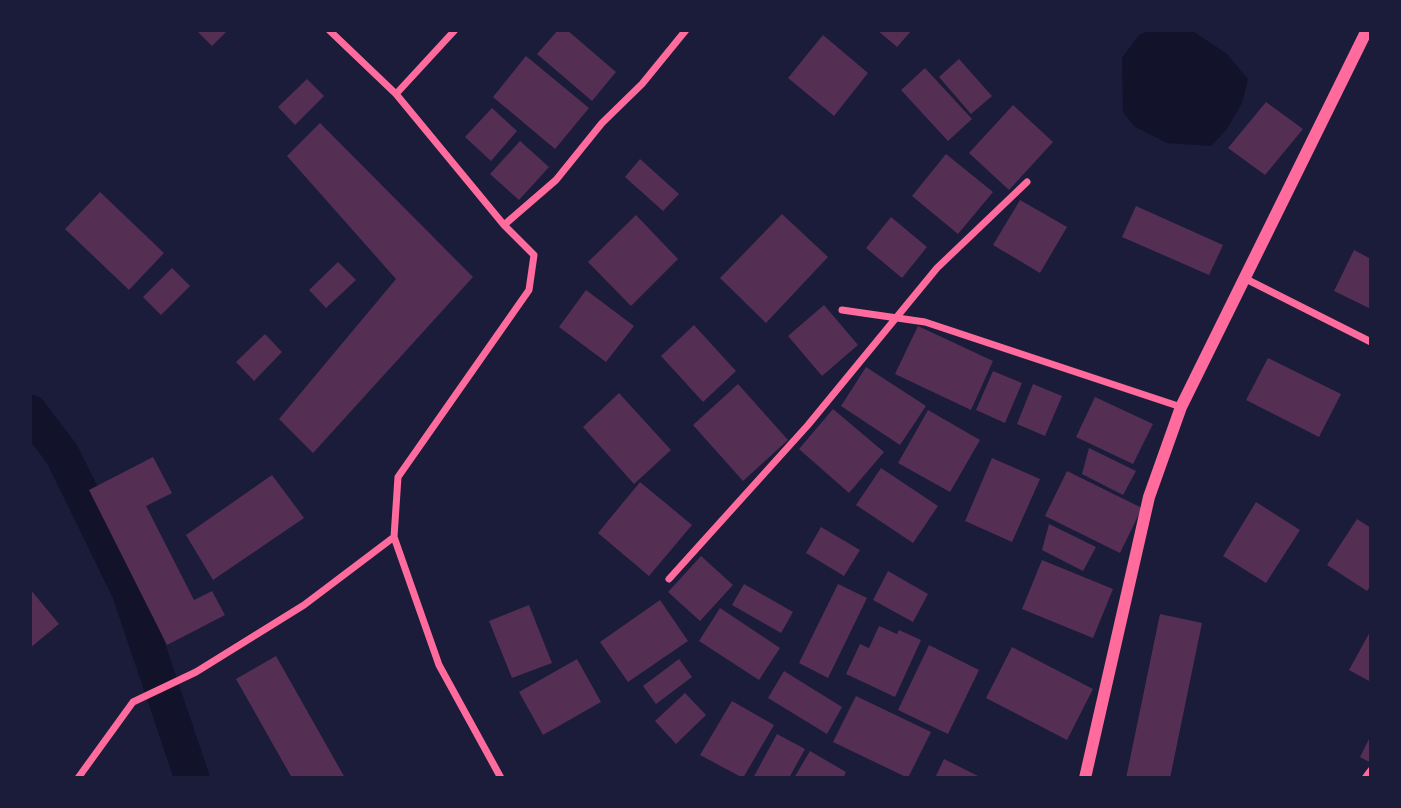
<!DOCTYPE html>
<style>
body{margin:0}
#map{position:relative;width:1401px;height:808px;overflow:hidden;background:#1b1b3a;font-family:"Fira Sans",sans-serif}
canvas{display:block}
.frame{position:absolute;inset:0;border:32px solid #1b1b3a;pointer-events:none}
</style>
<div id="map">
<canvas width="1401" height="808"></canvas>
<div class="frame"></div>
</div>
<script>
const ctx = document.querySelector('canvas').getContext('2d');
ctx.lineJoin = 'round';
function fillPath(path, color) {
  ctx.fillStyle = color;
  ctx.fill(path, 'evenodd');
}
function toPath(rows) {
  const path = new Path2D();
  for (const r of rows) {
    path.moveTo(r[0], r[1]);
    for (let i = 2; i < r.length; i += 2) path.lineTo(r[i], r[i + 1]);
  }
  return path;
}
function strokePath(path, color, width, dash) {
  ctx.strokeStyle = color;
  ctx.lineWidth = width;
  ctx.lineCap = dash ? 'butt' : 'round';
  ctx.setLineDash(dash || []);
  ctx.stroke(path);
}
fillPath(toPath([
 [1151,30,1191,30,1227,54,1248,79,1242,103,1227,129,1211,146,1167,143,1135,127,1123,112,1122,58,1139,35]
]), '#12122b');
strokePath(toPath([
 [30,412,62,454,129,591,192,778]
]), '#12122b', 35);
fillPath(toPath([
 [196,30,228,30,212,46],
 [558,30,567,30,616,72,592,101,537,54],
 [877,30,912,30,897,47],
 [823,35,868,73,834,116,788,78],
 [526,56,589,108,555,149,493,97],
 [959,59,992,96,971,114,939,77],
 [925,68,972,119,948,141,901,90],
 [307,79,324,96,295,125,278,107],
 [1266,102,1303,129,1265,175,1228,148],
 [1013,105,1053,142,1009,190,969,153],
 [492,108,517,131,491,161,465,137],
 [320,123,473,277,313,453,279,419,396,279,287,156],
 [520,141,549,167,519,200,490,174],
 [946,154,993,192,958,234,912,196],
 [640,159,679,194,663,211,625,177],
 [100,192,164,253,129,290,65,229],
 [1020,200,1067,227,1040,273,993,245],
 [1136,206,1223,245,1209,275,1122,237],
 [782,214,828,257,766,323,720,278],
 [636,215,678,259,631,306,588,262],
 [891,217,927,247,902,278,866,248],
 [1354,250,1371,259,1371,309,1334,291],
 [338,262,356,280,326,308,309,290],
 [172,268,190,286,161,315,143,297],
 [586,290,634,326,606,362,559,327],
 [824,305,858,345,822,376,788,336],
 [694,325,736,371,703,402,661,356],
 [918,326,993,361,971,410,895,374],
 [265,334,282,352,254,381,236,362],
 [1268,358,1341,394,1319,437,1246,400],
 [866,367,926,406,900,445,841,406],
 [993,371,1022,383,1005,423,976,410],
 [738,384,788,440,743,481,693,425],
 [1033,384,1062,396,1045,436,1017,424],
 [619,393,671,450,634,484,583,427],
 [1095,397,1153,424,1133,464,1076,437],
 [833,409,884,452,849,493,799,449],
 [928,410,980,440,950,492,898,463],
 [1089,448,1136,471,1123,495,1082,474],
 [153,457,172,493,146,506,194,600,212,591,225,615,167,645,89,490],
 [992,458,1040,479,1012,542,965,521],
 [881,468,938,506,913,543,856,505],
 [1067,471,1142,508,1120,553,1045,516],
 [272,475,304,518,213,580,186,535],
 [640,482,692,525,649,576,598,533],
 [1256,502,1300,530,1266,583,1223,556],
 [1357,519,1371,528,1371,585,1367,591,1327,565],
 [1049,524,1096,547,1083,571,1042,550],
 [821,527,860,550,844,576,806,553],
 [701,556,733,585,700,621,668,592],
 [1042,560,1113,589,1093,638,1022,609],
 [888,571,928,594,913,622,873,600],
 [744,584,793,612,781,633,732,605],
 [838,584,867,598,828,678,799,663],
 [30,589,59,624,30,648],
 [660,600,688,641,628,682,600,642],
 [529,605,552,663,512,678,489,621],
 [720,608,780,648,759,680,699,641],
 [1160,614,1202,623,1170,778,1126,778],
 [879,626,897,634,899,630,921,640,895,697,846,674,860,644,869,648],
 [1371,630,1371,682,1349,670],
 [929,645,979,670,948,734,898,710],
 [1012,647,1093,689,1067,740,986,698],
 [276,656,345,778,292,778,236,679],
 [577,659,601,702,543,735,519,692],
 [679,659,692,677,656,704,643,686],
 [784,671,842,707,827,734,768,698],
 [685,693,706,715,676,744,655,721],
 [856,696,931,732,908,778,833,742],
 [732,701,774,725,743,778,700,755],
 [777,734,805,749,789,778,753,778],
 [1371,735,1371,763,1360,757],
 [810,751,846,772,843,778,794,778],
 [944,759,982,778,935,778]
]), '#542f53');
strokePath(toPath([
 [329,30,396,94,504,225,534,255,529,290,398,477,394,537,439,665,501,778],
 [396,94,455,30],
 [504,225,556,180,602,123,642,84,686,30],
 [1244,278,1371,342],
 [842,310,925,322,1181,407],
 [669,579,808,425,937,268,1027,182],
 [78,778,133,702,196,672,304,605,394,537],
 [1365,778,1371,770]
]), '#ff6b9d', 7);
strokePath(toPath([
 [1085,778,1149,497,1181,407,1367,30]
]), '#ff6b9d', 12);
</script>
